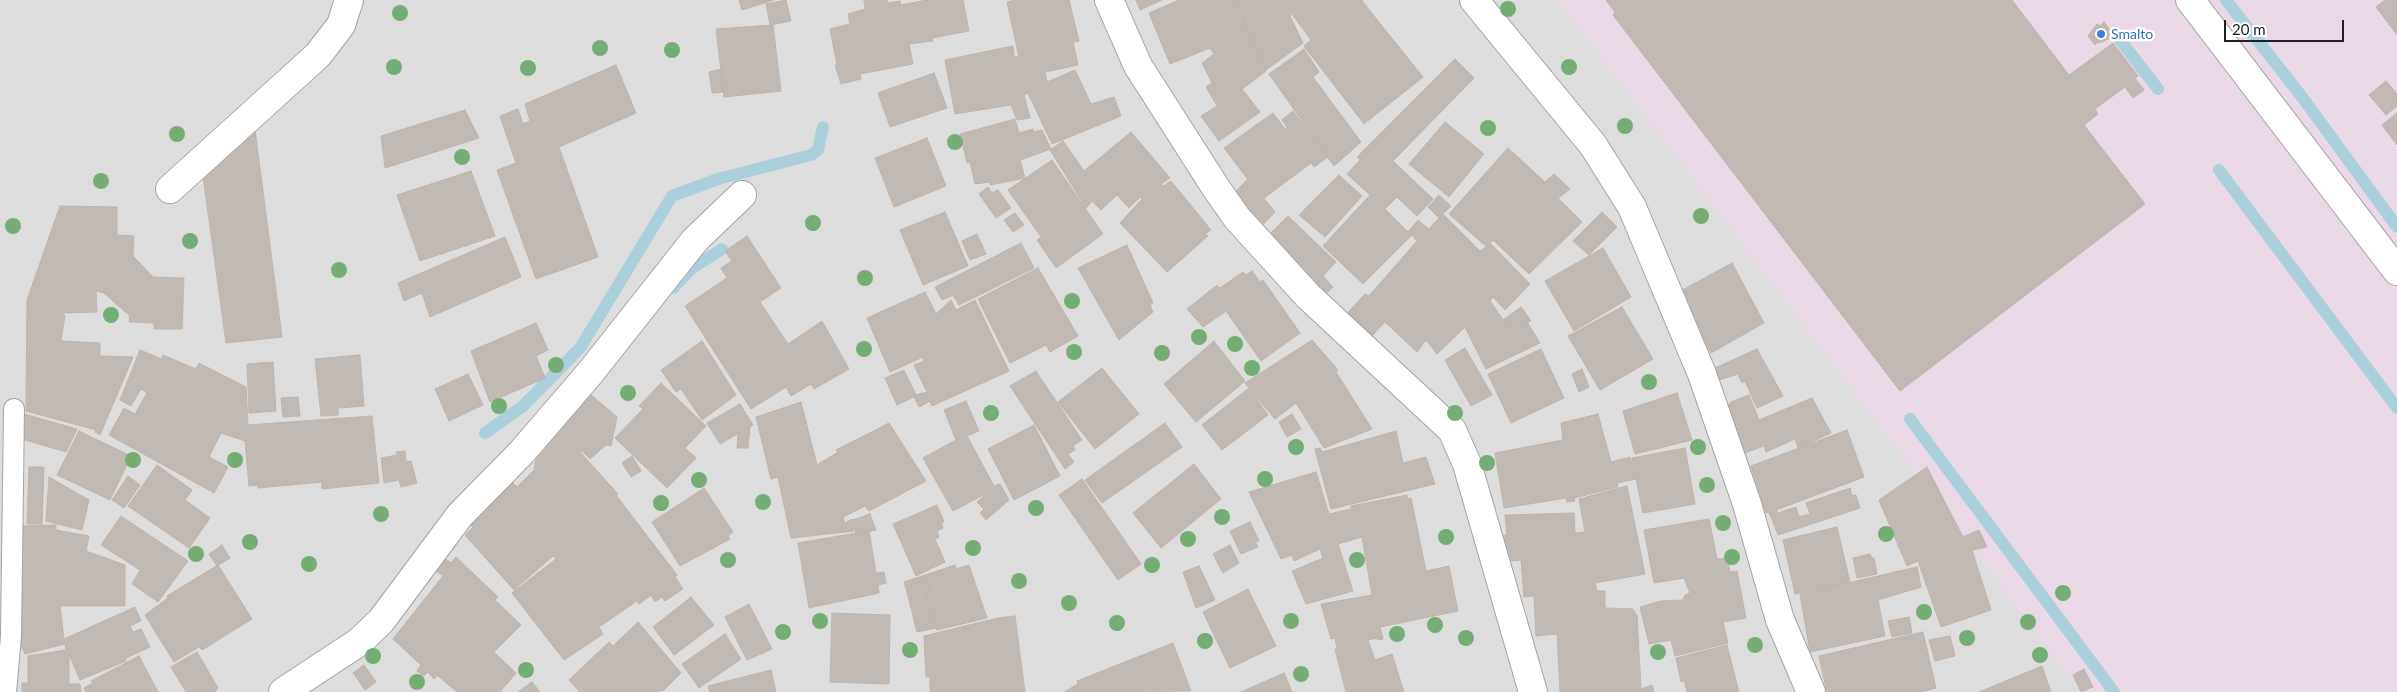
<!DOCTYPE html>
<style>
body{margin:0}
#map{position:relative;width:2397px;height:692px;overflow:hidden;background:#f0ede7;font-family:Lato,sans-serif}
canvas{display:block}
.scale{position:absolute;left:2224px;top:20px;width:120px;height:22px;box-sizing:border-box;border:2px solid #202020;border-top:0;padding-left:6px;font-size:15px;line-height:18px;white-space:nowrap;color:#202020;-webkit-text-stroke:4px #fff;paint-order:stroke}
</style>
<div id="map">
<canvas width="2397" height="692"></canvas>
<div class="scale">20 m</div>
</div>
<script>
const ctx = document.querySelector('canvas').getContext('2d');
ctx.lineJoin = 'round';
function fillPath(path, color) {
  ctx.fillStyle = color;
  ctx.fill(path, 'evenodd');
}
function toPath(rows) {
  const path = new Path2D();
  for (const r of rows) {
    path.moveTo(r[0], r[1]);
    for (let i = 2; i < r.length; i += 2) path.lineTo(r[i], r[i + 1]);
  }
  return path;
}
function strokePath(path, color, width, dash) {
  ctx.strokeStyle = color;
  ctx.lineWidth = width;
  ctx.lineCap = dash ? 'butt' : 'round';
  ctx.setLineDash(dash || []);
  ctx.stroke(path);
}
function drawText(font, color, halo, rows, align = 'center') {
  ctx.font = font + ' Lato,sans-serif';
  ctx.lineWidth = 5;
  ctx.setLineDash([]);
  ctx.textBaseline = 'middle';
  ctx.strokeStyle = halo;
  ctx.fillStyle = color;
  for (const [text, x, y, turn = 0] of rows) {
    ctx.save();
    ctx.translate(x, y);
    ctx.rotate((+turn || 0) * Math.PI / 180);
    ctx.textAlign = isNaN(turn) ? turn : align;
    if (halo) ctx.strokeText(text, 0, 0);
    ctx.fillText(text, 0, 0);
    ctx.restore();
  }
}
fillPath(toPath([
 [0,0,2397,0,2397,692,0,692]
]), '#dedddd');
fillPath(toPath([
 [1558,0,2397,0,2397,692,2081,692]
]), '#e9d9e6');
strokePath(toPath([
 [2226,0,2302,97,2397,227],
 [2117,36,2158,89],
 [2219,170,2397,408],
 [673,288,691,269,722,249],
 [1910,419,2114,692],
 [485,433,523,406,580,348,672,196,718,179,811,155,818,150,823,127]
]), '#aad1db', 12);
const building = toPath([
 [739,0,774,0,742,10,739,0],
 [786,0,791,21,770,25,766,4,786,0],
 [864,0,887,0,888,3,900,1,901,5,927,0,963,0,969,31,932,38,933,41,909,44,913,64,860,74,861,79,841,84,835,65,837,65,830,29,850,24,848,14,865,9,864,0],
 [1015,0,1069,0,1079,41,1073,42,1078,65,1045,72,1047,82,1075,70,1091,104,1114,97,1121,116,1052,144,1028,93,1024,95,1030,118,1017,120,1011,105,955,114,945,60,1013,46,1014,57,1019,57,1007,2,1015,0],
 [1136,0,1162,0,1140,10,1136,0],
 [1179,0,1235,0,1266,71,1242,89,1260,112,1219,141,1201,116,1217,106,1206,87,1212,83,1202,63,1214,54,1210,48,1170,64,1149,13,1179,0],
 [1235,0,1363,0,1362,1,1423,77,1364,124,1304,46,1311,40,1292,14,1290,16,1303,43,1266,70,1235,0],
 [1606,0,2012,0,2069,75,2113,43,2138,76,2135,78,2144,90,2133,98,2125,87,2095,109,2098,114,2084,125,2145,204,1900,391,1613,15,1615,12,1606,0],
 [2385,0,2397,0,2397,35,2376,7,2385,0],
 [2104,22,2115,36,2099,43,2098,42,2095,45,2088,36,2097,24,2100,26,2104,22],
 [773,25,781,91,724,97,716,29,773,25],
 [1304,49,1319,72,1313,77,1361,142,1334,166,1269,74,1304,49],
 [1455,59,1474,78,1393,161,1433,199,1417,216,1397,197,1385,209,1408,232,1418,220,1429,229,1439,218,1428,207,1439,195,1451,206,1443,214,1480,251,1491,244,1530,284,1505,310,1493,297,1490,301,1510,330,1527,322,1540,343,1486,369,1465,327,1437,354,1426,340,1417,352,1385,322,1367,341,1342,319,1365,294,1369,296,1417,241,1412,235,1363,284,1323,246,1370,195,1347,174,1360,160,1357,157,1455,59],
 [616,65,636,113,559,147,598,257,536,279,497,170,516,163,500,116,518,109,523,124,530,121,525,104,616,65],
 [721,69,723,92,712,93,709,72,721,69],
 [934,73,947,108,890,127,878,93,934,73],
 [2386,81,2397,94,2397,106,2386,115,2369,95,2386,81],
 [465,110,479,138,385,168,381,136,465,110],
 [1293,111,1328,157,1314,167,1311,163,1263,199,1224,148,1273,113,1285,129,1287,127,1282,120,1293,111],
 [2397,113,2397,145,2382,125,2397,113],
 [1015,119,1019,133,1033,129,1033,132,1042,130,1051,149,1020,160,1025,178,990,185,989,182,975,184,970,162,967,163,960,134,1015,119],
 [254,122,282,337,226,343,202,169,254,122],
 [1445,122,1484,154,1449,197,1409,164,1445,122],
 [1131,132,1170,178,1161,184,1163,186,1171,181,1211,230,1205,234,1208,236,1167,272,1120,223,1142,199,1140,197,1129,208,1117,195,1101,210,1092,201,1086,208,1050,150,1063,141,1084,171,1131,132],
 [927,138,946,186,894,207,875,158,927,138],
 [1508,148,1545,182,1554,174,1570,189,1558,198,1582,222,1529,274,1493,240,1487,247,1449,214,1508,148],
 [1052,160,1103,234,1056,268,1037,240,1041,237,1008,190,1052,160],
 [471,171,495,236,420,261,397,195,471,171],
 [1339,175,1362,196,1325,237,1299,215,1339,175],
 [1248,179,1275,212,1257,231,1227,200,1248,179],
 [988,187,992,193,998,190,1011,208,996,218,979,194,988,187],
 [60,206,117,207,117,235,134,236,133,256,153,277,184,278,182,329,154,329,154,323,129,322,130,316,104,293,96,291,97,312,62,313,65,316,61,341,100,343,100,356,133,357,100,435,95,432,96,430,26,411,27,300,60,206],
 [945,212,968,266,923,285,900,230,945,212],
 [1602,212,1617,227,1589,255,1573,241,1602,212],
 [1015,213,1024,225,1013,232,1004,220,1015,213],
 [1288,216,1336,262,1323,276,1333,287,1323,297,1261,243,1288,216],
 [977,234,986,254,970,260,962,241,977,234],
 [747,236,781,288,760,302,788,344,822,321,849,369,814,389,811,384,791,396,786,387,751,409,685,306,727,278,721,268,732,261,725,251,747,236],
 [505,237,521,277,430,317,422,293,404,301,398,283,505,237],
 [1021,243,1034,268,959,305,953,295,942,300,935,287,1021,243],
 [1127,245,1153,303,1150,305,1153,312,1119,340,1078,268,1127,245],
 [1603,248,1631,297,1574,331,1545,281,1603,248],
 [1732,263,1764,323,1711,353,1677,293,1732,263],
 [1038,268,1078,336,1050,352,1046,345,1010,363,978,299,1038,268],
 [1252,271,1260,282,1263,280,1300,333,1261,361,1226,311,1203,327,1187,309,1217,285,1220,288,1243,272,1246,275,1252,271],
 [925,292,936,314,951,300,956,310,975,300,1009,371,932,406,930,401,919,407,914,397,897,405,885,378,904,370,916,395,927,392,914,365,924,361,923,357,890,372,867,318,925,292],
 [1521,307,1531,321,1510,330,1503,320,1521,307],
 [1622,307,1653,359,1600,390,1568,336,1622,307],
 [536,323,548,350,536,356,545,378,490,402,471,351,536,323],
 [1312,340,1338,370,1336,372,1372,429,1324,448,1296,403,1275,419,1245,383,1312,340],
 [702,341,736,395,702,420,681,389,676,392,661,370,702,341],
 [1214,341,1245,381,1196,422,1164,384,1214,341],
 [1465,348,1492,395,1471,406,1445,360,1465,348],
 [1541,349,1564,398,1511,423,1488,374,1541,349],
 [1757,349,1783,396,1757,408,1745,381,1742,383,1738,374,1719,380,1715,368,1757,349],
 [140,350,162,359,163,355,196,369,199,363,246,387,248,425,372,416,379,483,322,489,322,482,258,488,258,485,249,486,245,441,221,433,209,457,228,467,214,493,109,435,124,408,135,414,147,393,141,389,131,406,120,400,140,350],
 [360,355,364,406,338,408,338,415,321,416,315,359,360,355],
 [273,362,276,411,249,413,247,364,273,362],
 [1102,368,1139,414,1095,449,1058,402,1102,368],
 [1582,369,1589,387,1579,392,1572,374,1582,369],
 [1036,371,1082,440,1073,446,1075,450,1068,454,1074,462,1065,469,1010,386,1036,371],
 [468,374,483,405,449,421,435,389,468,374],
 [661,383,706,426,685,448,696,458,667,488,615,438,643,409,639,406,661,383],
 [1249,388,1268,415,1222,450,1202,425,1249,388],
 [589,393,617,417,611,446,606,445,590,459,582,451,580,452,618,494,616,495,677,575,675,577,683,589,665,601,662,597,655,602,651,595,639,604,637,601,599,627,603,634,564,660,512,593,556,559,553,556,514,590,465,535,473,527,462,516,505,475,517,487,534,470,536,459,530,454,557,428,560,431,589,393],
 [1677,393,1692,440,1635,454,1623,411,1677,393],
 [1749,395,1759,420,1812,398,1831,433,1798,448,1795,439,1766,452,1764,446,1745,453,1735,427,1725,412,1731,402,1749,395],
 [298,397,300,416,283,417,281,398,298,397],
 [966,401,979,431,967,436,994,486,1000,484,1009,500,986,520,980,513,984,509,977,502,989,492,953,511,923,458,956,440,944,410,966,401],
 [801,402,817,465,838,452,836,450,889,423,926,481,869,511,865,506,843,517,845,523,852,519,854,531,791,538,778,477,771,479,756,417,801,402],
 [740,404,753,425,720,444,707,423,740,404],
 [24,414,77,429,66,452,22,439,24,414],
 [1292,414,1301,429,1287,437,1279,422,1292,414],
 [1598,414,1611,462,1630,457,1636,479,1617,483,1618,487,1574,498,1575,501,1567,502,1566,498,1504,508,1495,453,1563,440,1561,423,1598,414],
 [1165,423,1182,447,1102,503,1085,480,1165,423],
 [1034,425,1060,476,1014,500,988,449,1034,425],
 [750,427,748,448,737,448,738,433,750,427],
 [1847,430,1864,477,1776,510,1778,513,1796,507,1799,517,1810,514,1806,503,1850,488,1852,496,1856,495,1860,508,1778,535,1769,512,1766,513,1751,466,1847,430],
 [79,431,131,456,110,500,57,475,79,431],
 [1396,431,1403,463,1426,457,1435,484,1331,509,1315,449,1320,448,1322,452,1396,431],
 [1685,448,1695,504,1643,513,1632,458,1685,448],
 [405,451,406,462,411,461,417,483,401,487,399,480,384,483,381,458,397,455,396,452,405,451],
 [632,456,641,471,631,477,622,463,632,456],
 [1194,464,1221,499,1161,548,1133,513,1194,464],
 [157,465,192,490,185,500,210,518,189,548,128,506,157,465],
 [29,467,44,467,42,524,27,524,29,467],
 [1927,467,1963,537,1979,530,1987,547,1972,550,1991,610,1941,627,1918,561,1907,566,1879,500,1927,467],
 [1316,472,1329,514,1351,509,1351,506,1407,495,1408,499,1411,498,1426,571,1449,566,1458,611,1380,627,1383,639,1378,640,1377,638,1368,640,1375,660,1392,654,1404,692,1346,692,1335,649,1337,649,1335,638,1331,639,1321,604,1372,595,1362,537,1338,544,1353,591,1306,604,1292,571,1323,558,1320,549,1294,561,1292,555,1281,559,1249,492,1316,472],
 [128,476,140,485,124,508,112,500,128,476],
 [49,477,89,500,82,530,46,521,49,477],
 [1082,479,1141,564,1118,580,1059,495,1082,479],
 [1627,486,1645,574,1595,583,1597,591,1605,591,1605,608,1633,609,1637,616,1641,689,1652,685,1654,692,1560,692,1557,634,1536,636,1534,596,1524,597,1521,560,1498,562,1496,537,1507,535,1505,515,1574,513,1575,533,1585,532,1579,499,1627,486],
 [704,488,733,532,728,536,730,539,680,566,652,522,704,488],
 [937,505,944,522,941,522,943,528,937,531,939,537,935,539,945,562,916,576,893,524,937,505],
 [870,514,876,530,856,534,853,520,870,514],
 [121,516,188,561,158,602,132,584,140,570,101,545,121,516],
 [1709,519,1717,559,1727,558,1730,572,1737,571,1746,618,1723,622,1728,643,1675,656,1671,640,1649,644,1640,607,1661,601,1683,600,1685,595,1690,593,1684,578,1654,583,1644,530,1709,519],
 [1250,522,1259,541,1255,542,1258,547,1241,554,1230,531,1250,522],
 [56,525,56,530,89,536,86,551,125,565,125,606,60,606,64,639,135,607,141,621,130,626,133,632,141,629,150,647,126,658,126,661,80,680,69,654,69,684,80,684,81,692,22,692,22,683,28,683,28,656,66,650,65,644,25,654,21,646,21,526,56,525],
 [1837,527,1850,582,1795,594,1783,540,1837,527],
 [869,531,876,573,884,572,886,583,878,585,879,593,809,608,798,543,869,531],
 [222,545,230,558,217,566,209,554,222,545],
 [1230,545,1239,563,1223,573,1213,554,1230,545],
 [439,554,451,563,456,557,498,597,495,600,521,625,494,652,516,673,500,692,457,692,437,675,434,679,428,672,424,676,417,671,421,665,393,639,443,576,430,566,439,554],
 [1870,554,1872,558,1874,558,1877,574,1857,578,1853,558,1870,554],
 [218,565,252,619,202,650,199,647,174,662,145,615,168,598,167,596,218,565],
 [955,565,956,569,969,565,987,618,937,630,925,594,931,593,926,580,911,585,912,590,907,592,904,582,955,565],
 [1199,566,1215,600,1196,608,1183,572,1199,566],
 [1917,567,1921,587,1878,600,1885,636,1810,652,1800,594,1917,567],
 [926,580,931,593,925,594,936,628,917,632,907,592,912,590,911,585,926,580],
 [1248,589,1276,646,1230,668,1203,612,1248,589],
 [691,597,714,625,674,655,653,627,691,597],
 [749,604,772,649,747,660,725,617,749,604],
 [832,613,890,615,889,684,830,682,832,613],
 [1015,616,1025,692,930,692,930,677,926,677,924,636,998,618,1015,616],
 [1909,617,1912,633,1892,637,1888,621,1909,617],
 [638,622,681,673,663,691,661,690,659,692,580,692,569,680,609,642,613,646,638,622],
 [1923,632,1936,688,1921,692,1827,692,1819,656,1923,632],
 [725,634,741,659,699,688,682,664,725,634],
 [1950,636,1955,656,1935,661,1929,640,1950,636],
 [1173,643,1191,691,1064,692,1078,684,1077,681,1173,643],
 [1727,645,1739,692,1687,692,1684,680,1681,682,1676,658,1727,645],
 [197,652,218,688,215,692,186,692,171,667,197,652],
 [139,656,158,692,86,692,84,688,93,683,91,681,139,656],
 [364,665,376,682,365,690,353,673,364,665],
 [2042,666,2051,692,1979,692,2042,666],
 [2084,669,2093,687,2081,692,2073,675,2084,669],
 [771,670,776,692,710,692,708,686,771,670],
 [1284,673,1292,692,1241,692,1284,673],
 [532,682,540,692,518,692,532,682]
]);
fillPath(building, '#c1b9b4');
strokePath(building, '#c1b4aa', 1);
const service = toPath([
 [6,692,11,636,14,409]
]);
const minor = toPath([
 [1109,0,1138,66,1216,188,1237,218,1308,296,1452,430,1467,464,1533,692],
 [1474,0,1593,145,1632,207,1702,374,1747,504,1780,620,1811,692],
 [170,189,318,55,341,25,349,0],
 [283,692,359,642,381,621,460,515,522,452,590,373,695,240,742,195]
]);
const tertiary = toPath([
 [2190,0,2397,271]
]);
strokePath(service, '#a4a4a4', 22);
strokePath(minor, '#a4a4a4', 30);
strokePath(tertiary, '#a4a4a4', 30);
strokePath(service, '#fff', 20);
strokePath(minor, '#fff', 28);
strokePath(tertiary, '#fff', 28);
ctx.fillStyle = '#75ae75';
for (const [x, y] of [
 [1508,9],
 [400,13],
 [600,48],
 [672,50],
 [394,67],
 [1569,67],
 [528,68],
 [1625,126],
 [1488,128],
 [177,134],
 [955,142],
 [462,157],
 [101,181],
 [1701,216],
 [813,223],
 [13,226],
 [190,241],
 [339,270],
 [865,278],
 [1072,301],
 [111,315],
 [1199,337],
 [1235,344],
 [864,349],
 [1074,352],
 [1162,353],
 [556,365],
 [1252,368],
 [1649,382],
 [628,393],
 [499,406],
 [991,413],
 [1455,413],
 [1296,447],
 [1698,447],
 [133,460],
 [235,460],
 [1487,463],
 [1265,479],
 [699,480],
 [1707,485],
 [763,502],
 [661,503],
 [1036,508],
 [381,514],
 [1222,517],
 [1723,523],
 [1886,534],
 [1446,537],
 [1188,539],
 [250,542],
 [973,548],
 [196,554],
 [1732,557],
 [728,560],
 [1357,560],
 [309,564],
 [1152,565],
 [1019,581],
 [2063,593],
 [1069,603],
 [1924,612],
 [820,621],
 [1291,621],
 [2028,622],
 [1117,623],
 [1435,625],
 [783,632],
 [1397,634],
 [1466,638],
 [1967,638],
 [1205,641],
 [1755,645],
 [910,650],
 [1658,652],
 [2040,655],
 [373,656],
 [526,670],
 [1301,674],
 [417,682]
]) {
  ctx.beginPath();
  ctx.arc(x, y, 8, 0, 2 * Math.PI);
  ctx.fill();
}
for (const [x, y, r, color] of [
 [2101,34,5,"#3f7fe0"]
]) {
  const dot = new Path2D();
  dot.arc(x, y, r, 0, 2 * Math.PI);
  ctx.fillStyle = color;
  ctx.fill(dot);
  strokePath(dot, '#fff', 2);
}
drawText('14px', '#366cbe', '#fff', [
 ["Smalto",2111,34]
], 'left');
</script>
